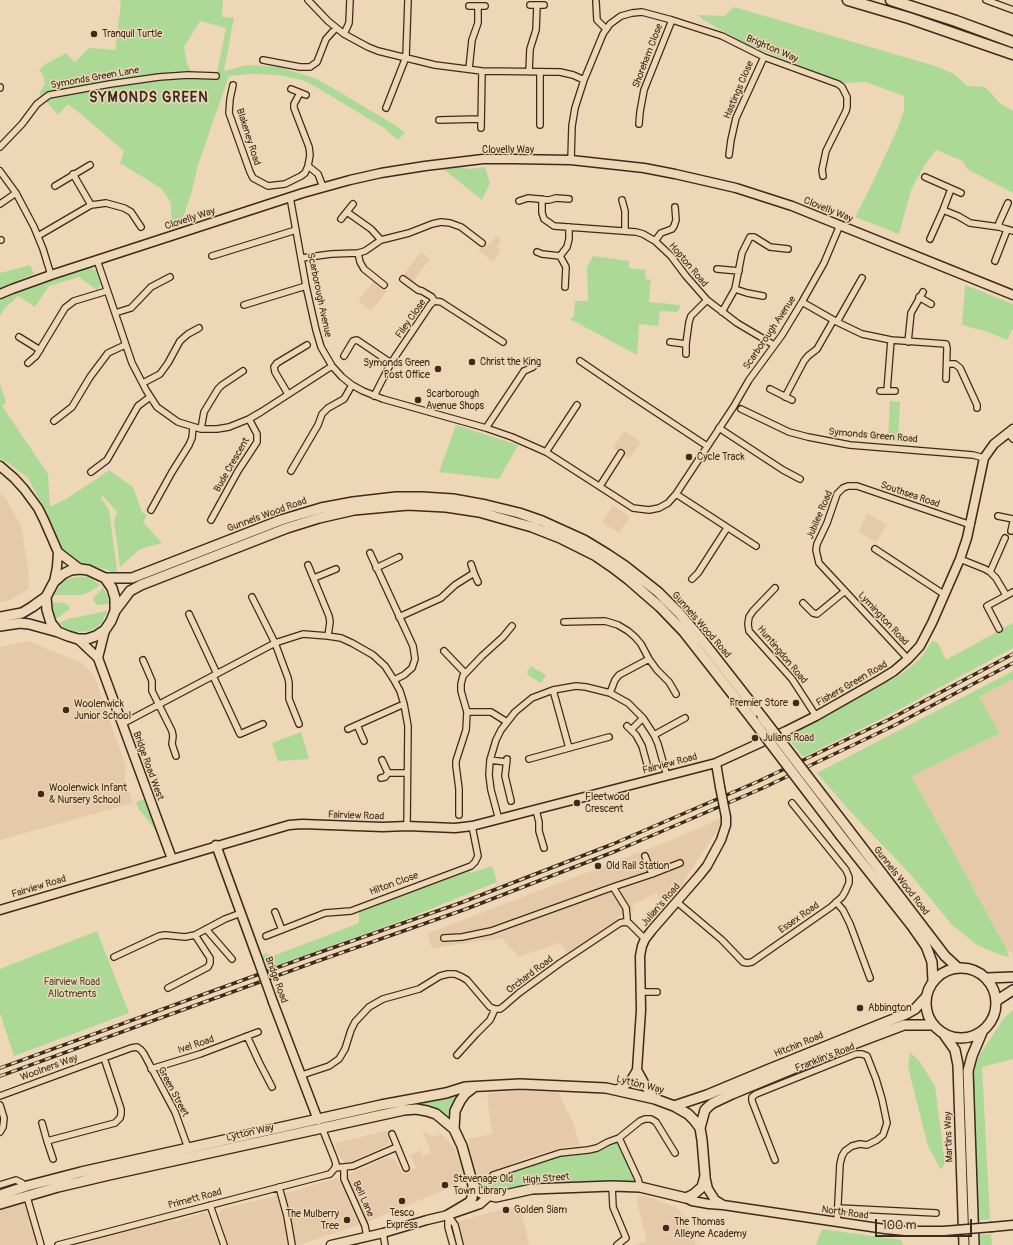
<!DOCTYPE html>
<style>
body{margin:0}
#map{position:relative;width:1013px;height:1245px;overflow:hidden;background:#edd7b6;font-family:Pangolin,sans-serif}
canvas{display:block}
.scale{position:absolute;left:875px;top:1219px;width:97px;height:18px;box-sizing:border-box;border:2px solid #3b2a1e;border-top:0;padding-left:5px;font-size:12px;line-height:14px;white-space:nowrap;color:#3b2a1e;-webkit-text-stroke:3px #edd7b6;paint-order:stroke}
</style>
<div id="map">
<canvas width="1013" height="1245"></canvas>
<div class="scale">100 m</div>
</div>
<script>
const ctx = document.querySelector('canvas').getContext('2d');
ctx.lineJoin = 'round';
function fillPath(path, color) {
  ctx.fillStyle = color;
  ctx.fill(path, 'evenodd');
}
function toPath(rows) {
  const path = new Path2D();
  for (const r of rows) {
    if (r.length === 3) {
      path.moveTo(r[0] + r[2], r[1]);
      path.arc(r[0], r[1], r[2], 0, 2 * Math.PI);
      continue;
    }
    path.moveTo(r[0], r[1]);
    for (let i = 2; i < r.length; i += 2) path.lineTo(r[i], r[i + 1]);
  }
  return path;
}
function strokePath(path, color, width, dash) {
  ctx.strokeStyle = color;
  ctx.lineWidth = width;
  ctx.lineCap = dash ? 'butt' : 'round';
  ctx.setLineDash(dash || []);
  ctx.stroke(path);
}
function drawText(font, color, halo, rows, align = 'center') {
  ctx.font = font + ' Pangolin,sans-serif';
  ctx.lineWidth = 3;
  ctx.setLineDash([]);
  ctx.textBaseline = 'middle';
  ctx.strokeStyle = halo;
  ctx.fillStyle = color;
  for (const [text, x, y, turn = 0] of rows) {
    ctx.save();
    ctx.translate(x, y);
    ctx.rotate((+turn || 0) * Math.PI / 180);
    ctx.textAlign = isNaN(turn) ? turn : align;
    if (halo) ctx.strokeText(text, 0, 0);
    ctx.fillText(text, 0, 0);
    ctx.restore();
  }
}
fillPath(toPath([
 [496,236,501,240,496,247,501,250,493,261,479,251,484,243,487,245,489,245],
 [421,252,430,259,413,281,404,274],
 [374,281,387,291,371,311,358,301],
 [624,431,641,442,629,459,613,448],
 [0,493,6,499,21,526,28,569,29,589,8,601,0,602],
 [613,505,630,517,619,533,602,522],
 [867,513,887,525,876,542,859,532],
 [28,641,82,663,94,675,126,767,125,780,133,803,0,840,0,647],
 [1013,679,1013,954,1007,950,912,775,1000,733,979,697],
 [721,818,721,825,687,876,682,887,662,910,657,893,632,905,634,910,620,916,618,919,567,953,560,943,518,957,502,938,432,948,428,936,429,933,674,839],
 [512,1091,558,1092,573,1123,580,1147,570,1146,561,1148,529,1157,479,1177,474,1166,468,1139,492,1134,487,1094],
 [386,1131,389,1138,388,1145,349,1162,345,1162,342,1160,338,1154,335,1143],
 [423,1131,432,1136,437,1136,442,1134,447,1139,454,1148,466,1181,367,1222,347,1175,388,1157,395,1160,403,1174,416,1168,410,1155,420,1151,423,1156,431,1153],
 [338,1178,359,1225,299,1245,228,1245,219,1214,222,1209,284,1194],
 [638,1195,648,1197,676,1207,684,1216,697,1245,633,1245,647,1241,637,1202],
 [25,1202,36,1243,35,1245,0,1245,0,1210],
 [520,1205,529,1245,464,1245,455,1222],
 [206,1212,213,1228,219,1245,78,1245,131,1230,174,1220,175,1222]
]), '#e5c9a8');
fillPath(toPath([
 [119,0,223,0,222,17,234,18,224,71,247,65,279,67,317,79,395,125,405,133,398,140,384,128,318,88,302,80,278,75,251,74,229,76,198,165,192,191,181,223,173,222,171,215,171,203,162,189,120,163,124,151,81,114,69,105,67,105,58,115,39,93,45,84,43,75,39,70,44,65,66,53,75,62,89,48,115,50,121,3],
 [200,21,226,28,217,72,192,73,187,64,184,47],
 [734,7,935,66,954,74,967,86,985,87,1000,103,1013,111,1013,193,967,169,963,161,936,150,924,166,911,190,899,234,855,217,869,190,897,130,904,111,904,96,866,82,844,83,804,67,745,44,702,19,698,15,724,16],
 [453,166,470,169,485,167,490,183,482,200,442,168],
 [593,256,629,261,629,268,646,270,645,279,651,280,649,302,680,305,680,308,677,312,660,311,658,326,639,324,637,355,570,319,574,316,575,301,588,301,587,267],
 [30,265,34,274,0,288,0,273],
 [87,267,94,269,98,272,101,282,100,286,97,290,79,277,49,286,35,307,18,296,5,308,0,316,0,298,4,296,15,291],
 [965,285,1013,304,1013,328,1007,340,985,331,962,325],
 [0,383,6,403,2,406,48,474,50,507,66,499,98,478,109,470,133,487,142,512,147,515,143,522,162,543,140,549,120,567,114,521,117,512,103,496,101,498,109,510,117,570,115,573,105,569,86,565,73,559,60,547,45,510,28,478,10,464,0,459],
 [890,401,900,402,898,441,888,440],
 [456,425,518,445,499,479,439,472],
 [76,577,89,577,100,585,90,592,81,595,54,595,62,583,67,579],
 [103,588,108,596,109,604,97,605,93,600,94,597],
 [52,602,64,603,68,605,70,609,56,619,53,610],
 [107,611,102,623,96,628,90,631,76,632,64,628,59,623,68,619],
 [1013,623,1013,648,883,718,803,757,787,737,900,675,920,659,932,641,938,643,946,660],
 [531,666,546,675,541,683,528,675,527,672],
 [1013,671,1013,679,979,697,1000,733,912,776,1007,950,1009,957,998,954,977,945,952,925,911,875,847,808,817,773],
 [301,732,309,759,278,761,272,743],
 [146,798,159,834,138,808,136,802],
 [492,866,497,882,406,919,267,969,262,955,266,953,273,956,359,923,359,911,470,870,471,873],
 [97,931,129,1013,14,1056,0,1013,0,969],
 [1013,1010,1013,1059,982,1067,990,1219,978,1221,973,1073,979,1056,1004,1018],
 [910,1052,920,1062,935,1086,945,1163,941,1170,928,1146,908,1067],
 [461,1092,453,1104,451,1109,451,1119,450,1120,403,1107,402,1105],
 [614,1143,616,1143,620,1145,636,1180,634,1183,610,1182,540,1184,494,1192,489,1192,485,1190,479,1182,562,1154,589,1153,597,1151],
 [822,1229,901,1240,903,1245,816,1245],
 [991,1234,992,1245,979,1245,979,1235]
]), '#add997');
const street = toPath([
 [308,0,328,21,344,34,368,47,378,51,435,65,482,71,560,72,573,75,584,80],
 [986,0,1013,10],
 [596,2,597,20,606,29],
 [530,5,544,5],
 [469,6,485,6],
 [344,34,349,23,350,0],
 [263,60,300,67,310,67,317,62,326,39,336,28],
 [469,69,472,40,478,23,478,6],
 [529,72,530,49,536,30,537,5],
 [233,85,230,99,229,113,250,172,253,178,268,186,285,184,301,176,305,173,308,166],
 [0,87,0,88],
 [291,89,306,95],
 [300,93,294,104,294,108,309,147,310,155,308,166,318,174,323,187],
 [386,108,406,57,408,0],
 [439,120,481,119],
 [639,124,640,112,644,90,672,20],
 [540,125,540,72],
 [481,128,482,71],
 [0,147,22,124,37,104,49,95,110,84,159,77,188,75,216,76],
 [729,155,731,140,736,118,764,57],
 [571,160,572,126,575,108,584,80,603,34,610,24,621,16,632,13,642,12,672,20,722,36,764,57,838,84,842,87,847,97,847,107,846,111,826,151,822,170,823,176],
 [0,171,16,193,34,227,43,249,51,275],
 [73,174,91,205],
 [925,177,961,193],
 [55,186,90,165],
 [951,189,943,210,958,216,970,223,999,227,1013,231],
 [290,197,306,286,316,330,321,347,332,366,342,377,352,385,363,391,383,399,486,428,512,437,546,452,633,508,649,510,659,508,668,503,676,494,734,406,749,380,782,335,802,302,824,263,840,225],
 [542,199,542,213,544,219,554,226,636,232,643,234,655,241,671,256,686,276,707,300,737,323,774,345],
 [622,200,625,211,625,231],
 [519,201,528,198,549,200,556,198,569,199],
 [0,204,16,193],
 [347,212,371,229,381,240],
 [341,219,353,204],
 [999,227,999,223,1008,203],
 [38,236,91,205,99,204,106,203,124,208,131,212,141,227],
 [930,239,943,210],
 [0,240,1,240],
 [655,241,661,233,672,229,674,226,676,220,675,207],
 [537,252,542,254,560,256,567,247,569,239,569,227],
 [358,253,360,262,364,269,384,285],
 [212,256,296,230],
 [560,256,566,267,565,287],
 [302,258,331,254,358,253,365,251,381,240,409,233,432,224,441,222,450,223,461,227,482,243],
 [97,260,132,363,146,390,157,407,178,422,201,429,217,429,229,427,249,419,261,412,332,366],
 [995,261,1007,230],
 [717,269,739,271],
 [403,279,418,290,422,291,432,297,434,301],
 [735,289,747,293,763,296],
 [919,297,931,304],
 [802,302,837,322,862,334,891,340,946,344,947,348,946,379],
 [244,305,306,286],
 [722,312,735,289,742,253,750,237,754,237,770,247,788,249],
 [115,313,131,308,151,287,170,277],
 [837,322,862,278],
 [19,337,40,350],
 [670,342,686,344,689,322,691,316,707,300],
 [908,342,911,313,923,292],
 [686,354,686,344],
 [344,356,353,341,357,340,391,363],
 [580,361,630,395,707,446],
 [28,363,36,356,65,308,74,301,107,291],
 [947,364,955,364,960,368,977,405,977,408],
 [143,383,160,374,168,363,180,341,188,334,199,328],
 [770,389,792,400],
 [880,391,895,391],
 [887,391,891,340],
 [288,394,275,372,274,367,277,363,307,345],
 [374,396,391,363,430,305,434,301,441,302,503,342],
 [785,397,804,361,808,356,817,349,833,321],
 [741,409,789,432,808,437,850,445,973,455,984,458],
 [54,421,72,407,90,377,108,353,125,345],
 [486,428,524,371,533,367,536,362],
 [719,428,783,470,800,479],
 [201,429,204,412,218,389,222,385,243,371],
 [1008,433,1013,439],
 [546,452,577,405],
 [291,471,318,425,322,414,328,408,344,399,352,385],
 [91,472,107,460,138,406,150,397],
 [600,486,621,453],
 [676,494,756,546],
 [151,510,172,472,189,445,192,438,193,427],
 [998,516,1013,519],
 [211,520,238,471,257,442,257,434,249,419],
 [1011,531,1013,522],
 [875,549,945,595],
 [370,553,413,646,415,659,412,668,404,675,394,680],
 [960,559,985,569,990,572,996,578,1006,595],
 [308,565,329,616,330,622,328,636],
 [376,568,399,557],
 [990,572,1005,538],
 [474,573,478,582],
 [314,578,336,569],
 [692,579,698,573,727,528],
 [775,588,753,611,749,617,748,624,749,631,792,679,816,716],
 [252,597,275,643,288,678,289,683,289,699,299,724],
 [803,603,813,613,817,614,845,591],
 [189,614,217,674],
 [399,617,441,598,455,585,474,573,471,564],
 [564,622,605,621,618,625,628,631,635,637,641,644,649,659],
 [999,629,987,606,1013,592],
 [444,651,465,673],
 [908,659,819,563,816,550,817,544,827,523,837,494,843,488,848,486,857,486,971,525],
 [143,660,152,681,152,691,172,731,173,736,172,744,176,756],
 [213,676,240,734,263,724],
 [553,690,569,748,609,737],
 [610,693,615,680,619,675,649,659,657,670,669,682,676,694],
 [467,712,461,691,461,684,463,676,482,656,503,637,512,626],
 [122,724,275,643,303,634,328,636,341,638,352,643,373,655,385,666,394,680,400,691,404,704,408,726,407,826],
 [357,725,364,741],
 [627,726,636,735,642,746,647,764],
 [348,729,404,704],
 [632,729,643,718],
 [654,735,685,718],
 [507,759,505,776,511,801],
 [529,759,569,748],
 [382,760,388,773,407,773],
 [490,760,506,762],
 [381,778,385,777,388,773],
 [536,810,539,822,539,831,544,848],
 [459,815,459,789,456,766,456,761,466,730,467,712,491,712,507,722],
 [499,820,491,790,489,775,490,760,496,740,501,730,515,712,532,698,553,690,576,686,586,687,610,693,628,703,643,718,654,735,658,744,667,776],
 [645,856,652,874],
 [677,902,722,940,743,962,747,963,752,962,831,907,842,897,845,892,849,883,849,877,846,870,792,803],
 [836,902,843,910,850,924,870,978],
 [275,912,282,930],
 [627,922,627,917,626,908,613,887,652,874,680,863],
 [206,929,232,959],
 [266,936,325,913,351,911,471,866,475,862,478,856,472,826],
 [444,938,462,937,491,931,613,887],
 [114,957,159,936,165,935,185,937,195,935,225,919,241,913],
 [168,988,208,967,210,963,210,958,195,935],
 [641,992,657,992],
 [247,1036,259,1062,272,1087],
 [457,1055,476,1034,490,1020,495,1009,500,1009,504,1006,519,993,560,963,620,923,624,922,629,923,645,939],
 [151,1069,200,1054,258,1032],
 [302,1075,329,1066,339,1059,345,1049,351,1030,355,1022,369,1007,383,999,419,989,440,976,448,974,455,974,462,977,467,980,490,1007,495,1009],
 [0,1096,131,1048,137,1047,141,1050,144,1054,175,1112,188,1148],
 [0,1105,4,1118,3,1127,0,1132],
 [42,1123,47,1141],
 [322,1128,334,1158,336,1164,335,1168],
 [392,1134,406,1168],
 [619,1138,638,1179,640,1187],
 [53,1159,47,1141,115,1123,120,1118,121,1114,121,1109,104,1058],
 [775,1160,752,1101,752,1097,756,1094,856,1054,862,1054,867,1056,876,1079,882,1099,887,1123,883,1135,877,1140,867,1145,860,1144,852,1146,845,1151,842,1156,840,1164,837,1222],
 [344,1168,344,1179,365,1226,367,1237],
 [493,1175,560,1153,588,1150,597,1148,608,1142,619,1138,640,1121,645,1119,651,1119,656,1122,675,1153],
 [0,1185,16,1180,22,1183],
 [612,1186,613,1207,626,1238,617,1245],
 [279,1187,287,1216,292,1245],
 [27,1197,41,1245],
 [210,1205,224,1245],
 [839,1208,936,1213],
 [448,1215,455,1225,460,1245],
 [448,1216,448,1227,453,1245],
 [383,1233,385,1245],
 [58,1245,326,1175,330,1174,335,1168,353,1166,397,1147]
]);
const secondary = toPath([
 [0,294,12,289,51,275,303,193,350,180,381,173,425,166,483,159,512,159,571,160,644,168,675,174,736,188,792,206,1013,295],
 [0,466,14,478,24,489,38,508,44,520,58,552,57,567,54,582],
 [58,552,80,569],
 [78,639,98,658,172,859],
 [98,658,105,630],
 [716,763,720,787],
 [216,845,258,960],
 [0,910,289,825,302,824,383,827,407,826,455,828,472,826,716,763,786,731,816,716,881,679,894,671,908,659,920,646,932,623,960,559,967,538,984,458,994,444,1013,429],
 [273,1002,318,1120],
 [637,1070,648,1090,655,1099],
 [616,1090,630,1082,637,1070,641,1010,640,956,642,946,645,939,652,930,699,876,707,866,721,840,726,825,726,817],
 [705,1176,708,1189,715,1200,723,1205],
 [686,1198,692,1201,709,1204,723,1205,885,1229,905,1231,944,1231],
 [992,1227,1013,1225],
 [331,1245,383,1233,427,1220,448,1215,480,1204,489,1196]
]);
const primary = toPath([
 [105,578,132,578,281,520,321,508,353,502,396,497,422,497,453,499,486,505,519,513,542,521,584,540,607,554,625,566,658,592,679,613,701,639,762,717],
 [46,597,47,610,51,623,58,632],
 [115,611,130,591,141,585,287,528,319,518,354,510,408,505,446,507,479,512,532,527,560,538,596,556,612,567,629,580,660,607,684,632,752,719],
 [0,617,22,613,32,607,46,597,54,582,63,574,71,570,80,569,88,570,105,578,112,588,115,598,115,611,111,621,105,630,96,636,87,639,78,639,68,636,58,632,29,624,20,623,0,626],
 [848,829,945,956,958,968],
 [841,836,912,926,926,946,932,962,933,981],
 [961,1003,35],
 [987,978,1013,977],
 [996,1001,1013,990],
 [943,1033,955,1050,958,1065,964,1245],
 [674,1106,707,1095,767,1070,906,1014,915,1009,926,997],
 [700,1128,705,1110,709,1106,713,1103,732,1094,843,1048,904,1025,934,1025],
 [0,1195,27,1186,81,1172,381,1105,446,1093,465,1087,520,1084,606,1088,655,1099,674,1106,688,1114,694,1120,700,1128,702,1140,705,1176,702,1187,694,1194,686,1198,640,1187,612,1186,532,1189,496,1197,483,1194,479,1192,473,1185,462,1146,454,1129,455,1111,460,1101,465,1094,474,1087],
 [0,1204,58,1187,109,1175,404,1110,416,1109,427,1111,436,1114,454,1129],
 [448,1215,470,1202,472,1198,473,1185],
 [974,1245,968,1071,972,1056,983,1030]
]);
const highway = toPath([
 [848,0,909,18,1013,54],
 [891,0,956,21,1013,42]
]);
strokePath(street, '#3b2a1e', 8);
strokePath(secondary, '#3b2a1e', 11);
strokePath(primary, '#3b2a1e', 12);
strokePath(highway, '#3b2a1e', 13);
strokePath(street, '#edd7b6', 5.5);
strokePath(secondary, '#edd7b6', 8);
strokePath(primary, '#edd7b6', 9);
strokePath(highway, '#edd7b6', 10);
const rail = toPath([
 [0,1068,312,955,463,902,613,844,759,781,890,719,1013,654],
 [0,1076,315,962,466,909,616,851,763,788,893,726,1013,663]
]);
strokePath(rail, '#3b2a1e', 3.5);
strokePath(rail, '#edd7b6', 2, [6]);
const secondaryBridge = toPath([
 [720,787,726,817],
 [258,960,273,1002],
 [944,1231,992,1227]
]);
const primaryBridge = toPath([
 [762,717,848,829],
 [752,719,841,836]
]);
strokePath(secondaryBridge, '#3b2a1e', 11, []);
strokePath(primaryBridge, '#3b2a1e', 12, []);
strokePath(secondaryBridge, '#edd7b6', 8);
strokePath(primaryBridge, '#edd7b6', 9);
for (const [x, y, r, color] of [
 [94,34,4,"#3b2a1e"],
 [472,362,4,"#3b2a1e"],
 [438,369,4,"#3b2a1e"],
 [418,400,4,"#3b2a1e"],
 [689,457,4,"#3b2a1e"],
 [796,703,4,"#3b2a1e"],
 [66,710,4,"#3b2a1e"],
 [755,738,4,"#3b2a1e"],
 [41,794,4,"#3b2a1e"],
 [577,803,4,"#3b2a1e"],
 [598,866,4,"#3b2a1e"],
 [860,1008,4,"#3b2a1e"],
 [445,1185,4,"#3b2a1e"],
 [402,1201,4,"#3b2a1e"],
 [506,1210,4,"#3b2a1e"],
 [347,1220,4,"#3b2a1e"],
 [666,1228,4,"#3b2a1e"]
]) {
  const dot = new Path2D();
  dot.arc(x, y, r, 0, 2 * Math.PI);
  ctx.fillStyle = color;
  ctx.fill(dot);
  strokePath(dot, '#edd7b6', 1.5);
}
drawText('10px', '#3b2a1e', '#edd7b6', [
 ["Tranquil Turtle",102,34],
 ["Christ the King",480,362],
 ["Symonds Green",430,363,"right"],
 ["Post Office",430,375,"right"],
 ["Scarborough",426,394],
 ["Avenue Shops",426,406],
 ["Cycle Track",697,457],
 ["Premier Store",788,703,"right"],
 ["Woolenwick",74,704],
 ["Junior School",74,716],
 ["Julians Road",763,738],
 ["Woolenwick Infant",49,788],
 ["& Nursery School",49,800],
 ["Fleetwood",585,797],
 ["Crescent",585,809],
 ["Old Rail Station",606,866],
 ["Abbington",868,1008],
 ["Stevenage Old",453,1179],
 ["Town Library",453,1191],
 ["Golden Siam",514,1210],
 ["Tesco",402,1213,"center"],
 ["Express",402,1225,"center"],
 ["The Mulberry",339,1214,"right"],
 ["Tree",339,1226,"right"],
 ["The Thomas",674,1222],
 ["Alleyne Academy",674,1234]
], 'left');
drawText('10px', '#3b2a1e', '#edd7b6', [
 ["Brighton Way",772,49,23],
 ["Shoreham Close",648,56,-69],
 ["Symonds Green Lane",95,78,-10],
 ["Hastings Close",739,90,-67],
 ["Blakeney Road",248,137,72],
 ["Clovelly Way",508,150],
 ["Clovelly Way",828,210,22],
 ["Clovelly Way",190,219,-18],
 ["Hopton Road",688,265,50],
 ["Scarborough Avenue",319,295,78],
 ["Filey Close",411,319,-55],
 ["Scarborough Avenue",770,333,-56],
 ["Symonds Green Road",873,436,5],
 ["Bude Crescent",232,465,-60],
 ["Southsea Road",910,495,19],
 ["Gunnels Wood Road",267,515,-20],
 ["Jubilee Road",820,515,-67],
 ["Lymington Road",883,619,47],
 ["Gunnels Wood Road",701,625,49],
 ["Huntingdon Road",782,655,50],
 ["Fishers Green Road",852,684,-30],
 ["Fairview Road",670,764,-15],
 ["Bridge Road West",148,766,70],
 ["Fairview Road",356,816,2],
 ["Gunnels Wood Road",901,881,52],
 ["Hilton Close",394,884,-20],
 ["Fairview Road",39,887,-17],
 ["Julian's Road",661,905,-49],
 ["Essex Road",799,918,-35],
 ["Orchard Road",530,975,-37],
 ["Bridge Road",276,980,70],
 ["Ivel Road",196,1045,-18],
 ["Hitchin Road",799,1045,-22],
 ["Franklin's Road",825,1058,-21],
 ["Woolners Way",49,1068,-20],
 ["Lytton Way",640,1085,14],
 ["Green Street",173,1092,62],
 ["Lytton Way",250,1133,-13],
 ["Martins Way",949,1137,-92],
 ["High Street",546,1179,-5],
 ["Primett Road",195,1199,-15],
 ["Bell Lane",363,1199,66],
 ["North Road",845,1213,8]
]);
drawText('10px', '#4c4430', '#edd7b6', [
 ["Fairview Road",72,982],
 ["Allotments",72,994]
]);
ctx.letterSpacing = '1px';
drawText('bold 14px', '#3b2a1e', '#edd7b6', [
 ["SYMONDS GREEN",149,98]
]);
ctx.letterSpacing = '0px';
</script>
